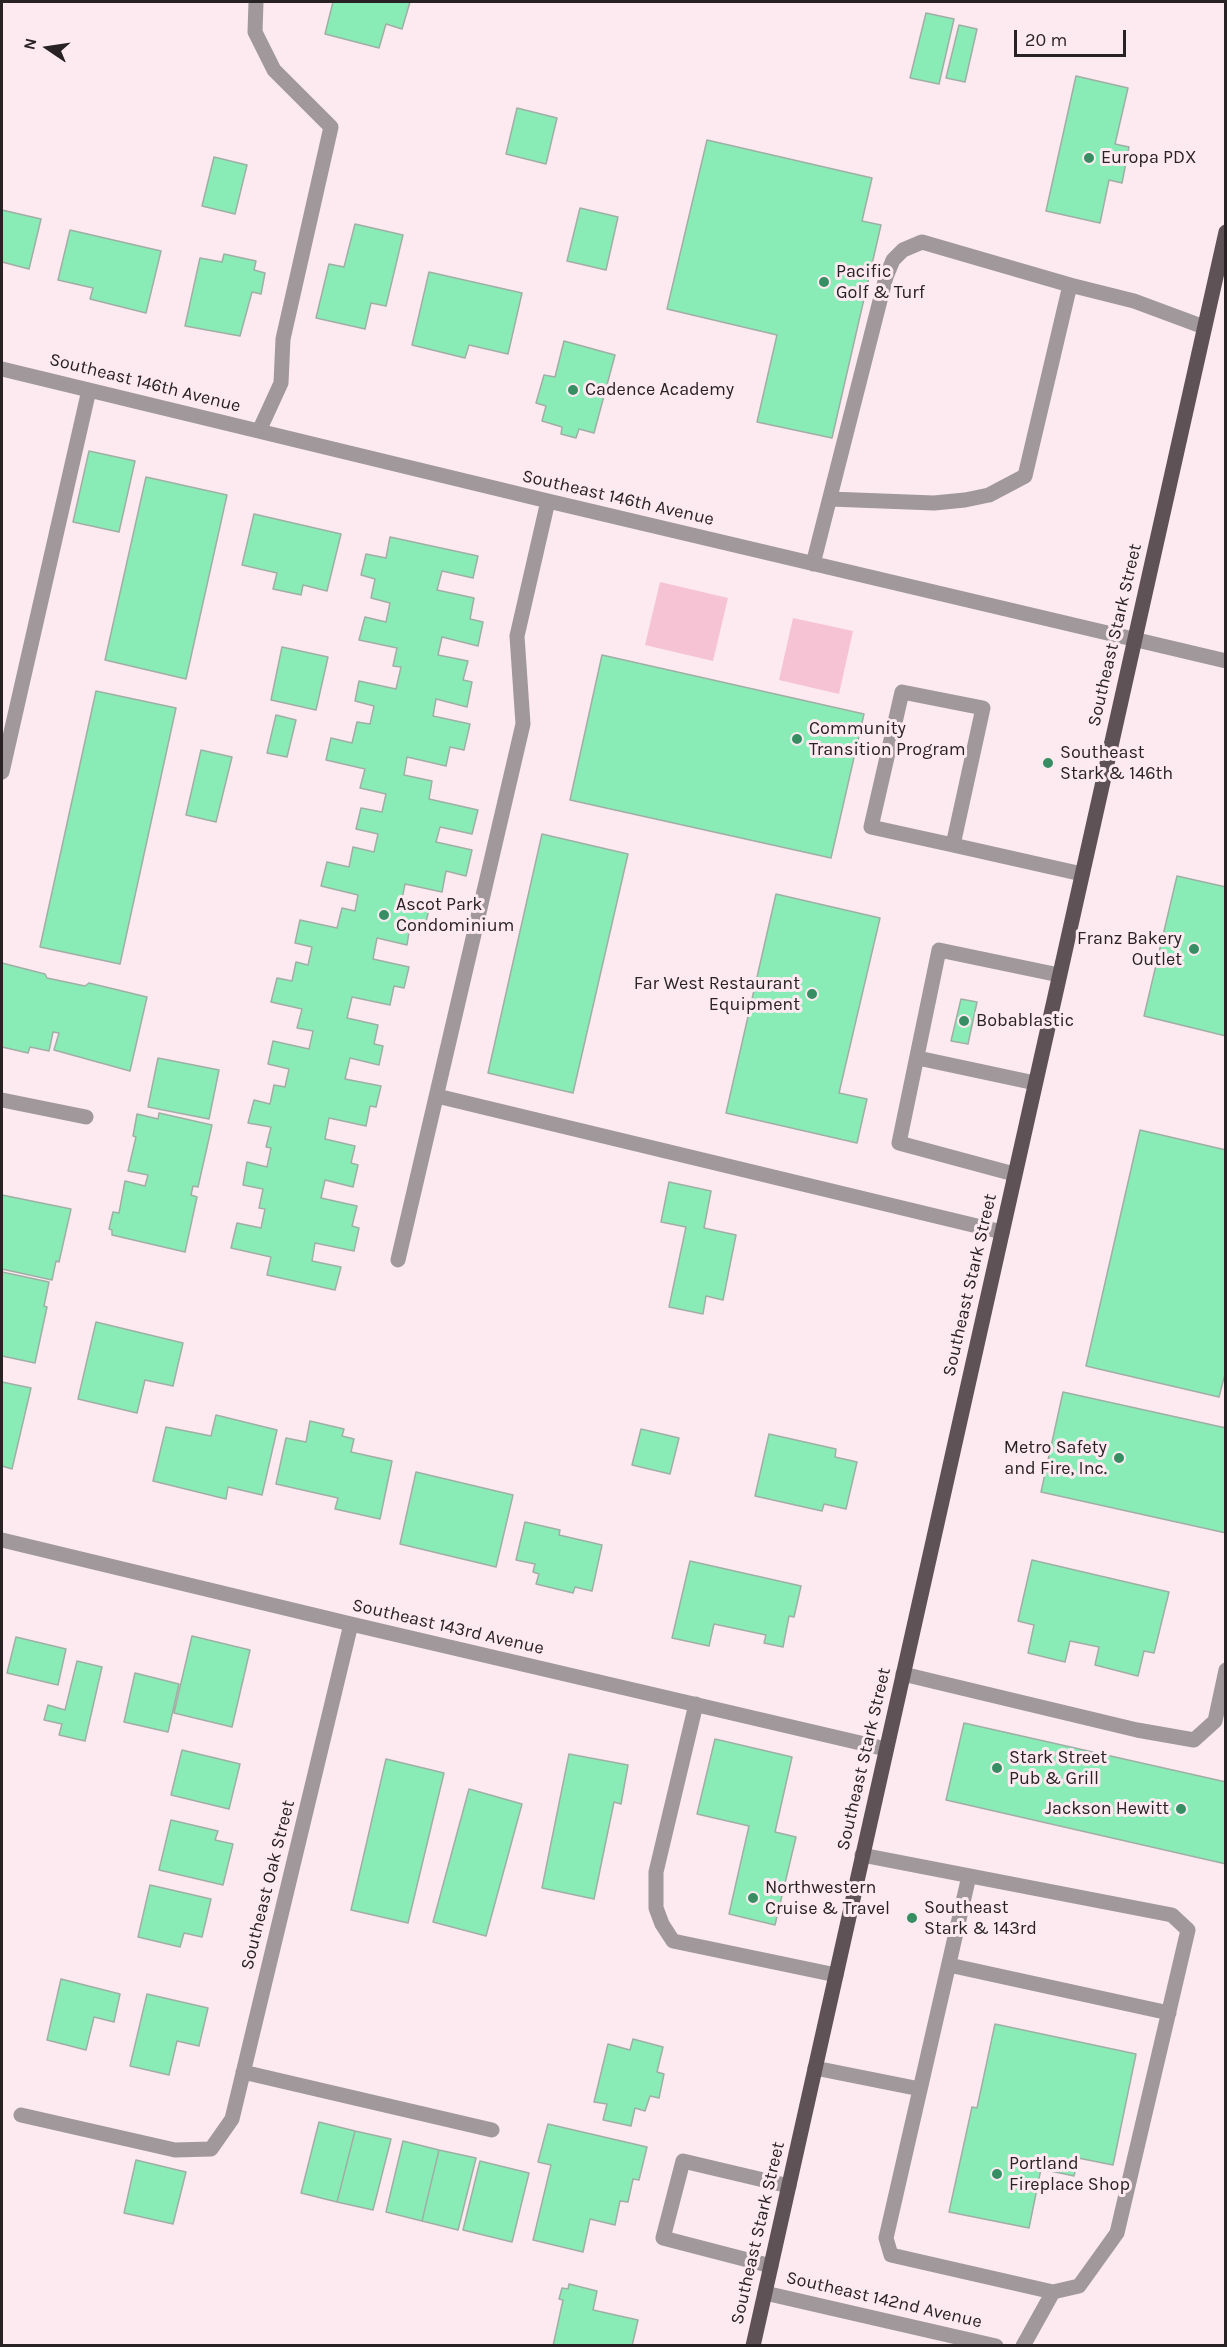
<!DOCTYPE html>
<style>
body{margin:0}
#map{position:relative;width:1227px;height:2347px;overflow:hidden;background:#fceaf0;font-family:Karla,sans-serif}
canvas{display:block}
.frame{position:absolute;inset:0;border:3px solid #292225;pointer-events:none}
.north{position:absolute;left:18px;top:18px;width:60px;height:60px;-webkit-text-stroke:4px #fceaf0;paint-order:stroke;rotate:283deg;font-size:16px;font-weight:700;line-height:24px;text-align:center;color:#292225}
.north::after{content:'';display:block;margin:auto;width:21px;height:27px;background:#292225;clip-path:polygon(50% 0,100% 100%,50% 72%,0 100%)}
.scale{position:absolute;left:1014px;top:30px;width:112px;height:27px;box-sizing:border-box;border:3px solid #292225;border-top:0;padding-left:8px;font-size:18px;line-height:21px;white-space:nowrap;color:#292225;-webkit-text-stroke:4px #fceaf0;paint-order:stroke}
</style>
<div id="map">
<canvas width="1227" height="2347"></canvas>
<div class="frame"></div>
<div class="north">N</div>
<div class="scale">20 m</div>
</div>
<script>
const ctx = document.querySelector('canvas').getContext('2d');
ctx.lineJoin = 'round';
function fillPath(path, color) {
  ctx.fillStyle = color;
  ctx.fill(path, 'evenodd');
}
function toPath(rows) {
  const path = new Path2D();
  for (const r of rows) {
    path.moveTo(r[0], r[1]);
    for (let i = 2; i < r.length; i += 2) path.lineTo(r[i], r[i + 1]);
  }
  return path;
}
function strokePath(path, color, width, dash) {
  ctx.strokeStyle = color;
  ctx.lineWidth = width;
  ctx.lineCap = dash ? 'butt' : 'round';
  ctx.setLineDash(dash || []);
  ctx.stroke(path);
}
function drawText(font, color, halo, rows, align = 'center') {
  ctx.font = font + ' Karla,sans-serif';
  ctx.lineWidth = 6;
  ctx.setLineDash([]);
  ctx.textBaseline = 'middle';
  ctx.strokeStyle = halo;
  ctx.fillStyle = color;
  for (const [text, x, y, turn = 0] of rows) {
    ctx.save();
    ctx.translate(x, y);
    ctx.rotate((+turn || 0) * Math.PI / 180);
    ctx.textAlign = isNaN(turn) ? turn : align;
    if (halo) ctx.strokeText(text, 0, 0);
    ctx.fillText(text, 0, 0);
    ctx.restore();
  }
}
fillPath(toPath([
 [660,582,728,598,713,661,645,645],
 [793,618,853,631,839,694,779,680]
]), '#f6c3d5');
const building = toPath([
 [333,2,410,2,402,29,386,24,379,48,325,34,333,2],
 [926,13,954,19,939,84,910,78,926,13],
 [959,25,977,29,965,82,946,78,959,25],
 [1076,76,1128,88,1115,144,1129,147,1122,183,1109,180,1100,223,1046,211,1076,76],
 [517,108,557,118,546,164,506,154,517,108],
 [707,140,872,178,862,221,881,225,832,438,757,422,777,335,667,309,707,140],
 [214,157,247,165,235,214,202,206,214,157],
 [580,208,618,217,606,270,567,261,580,208],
 [2,210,41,219,29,269,2,262,2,210],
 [355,224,403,235,386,306,371,303,365,329,316,318,329,264,344,267,355,224],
 [70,230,161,251,146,313,90,299,93,288,58,280,70,230],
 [224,254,256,261,254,270,265,273,261,294,252,292,240,336,185,326,200,258,222,262,224,254],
 [429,272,522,293,508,354,469,345,465,358,412,345,429,272],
 [564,341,615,355,594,433,579,429,576,438,561,434,562,427,542,421,546,406,536,403,544,375,555,377,564,341],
 [89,451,135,461,119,532,73,522,89,451],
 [146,477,227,495,186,679,105,660,146,477],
 [254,514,341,534,327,591,303,585,301,595,273,589,277,573,242,565,254,514],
 [390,537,478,556,473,578,442,571,437,590,474,598,470,619,483,622,478,646,442,637,438,655,468,661,463,680,472,682,467,707,436,699,433,716,470,724,464,750,450,747,446,766,407,757,404,775,432,781,429,799,478,810,472,834,440,827,436,842,472,850,466,876,446,871,442,892,405,884,402,899,430,906,424,929,410,926,407,945,377,938,373,959,409,967,404,988,394,986,390,1005,352,997,347,1018,378,1025,374,1044,383,1046,379,1065,350,1058,345,1079,381,1086,376,1107,370,1106,366,1126,329,1118,325,1139,355,1146,351,1163,358,1165,353,1187,325,1180,321,1198,357,1206,352,1226,359,1228,354,1251,315,1243,312,1261,341,1267,335,1290,267,1275,271,1257,231,1248,237,1223,261,1228,265,1209,259,1208,263,1189,243,1185,247,1162,267,1167,271,1148,266,1147,271,1127,248,1123,254,1100,270,1104,274,1085,285,1087,289,1069,268,1064,273,1041,309,1049,313,1031,297,1028,302,1009,271,1002,277,978,292,981,296,962,308,965,312,947,295,943,300,920,337,928,342,908,355,911,358,895,321,886,327,862,349,867,353,847,374,852,378,834,356,829,361,808,382,812,386,794,360,788,365,769,326,760,331,738,352,743,357,722,370,724,374,706,355,701,359,681,396,689,401,667,393,666,397,648,359,640,365,617,386,622,390,603,371,598,375,579,361,575,366,554,386,558,390,537],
 [282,647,328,657,316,710,271,700,282,647],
 [602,655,864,714,831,858,570,800,602,655],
 [96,691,176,708,120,964,40,947,96,691],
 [276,715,296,720,287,757,267,753,276,715],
 [201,750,232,757,216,822,186,815,201,750],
 [542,834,628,854,573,1093,488,1073,542,834],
 [1177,876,1226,887,1226,1036,1144,1016,1177,876],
 [776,894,880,918,839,1093,867,1099,857,1143,726,1113,776,894],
 [2,963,45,974,47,978,85,986,89,983,147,997,130,1071,54,1050,59,1033,53,1032,49,1051,30,1047,28,1053,2,1047,2,963],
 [961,999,977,1002,968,1044,951,1041,961,999],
 [158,1058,219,1070,209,1119,148,1107,158,1058],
 [159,1113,212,1125,198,1187,193,1186,191,1195,197,1197,185,1252,112,1235,112,1230,109,1229,113,1212,119,1213,125,1181,145,1186,148,1175,128,1171,136,1137,133,1136,137,1114,158,1119,159,1113],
 [1140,1130,1226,1150,1226,1370,1219,1397,1086,1366,1140,1130],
 [669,1182,711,1191,704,1228,736,1235,723,1300,706,1296,703,1314,669,1307,686,1227,661,1222,669,1182],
 [2,1195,71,1209,59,1262,56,1261,52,1280,2,1269,2,1195],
 [2,1272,49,1282,44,1306,47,1307,35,1363,2,1356,2,1272],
 [96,1322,183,1343,173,1386,145,1380,137,1413,78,1399,96,1322],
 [2,1382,31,1388,12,1469,2,1466,2,1382],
 [1063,1392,1226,1428,1226,1533,1041,1492,1063,1392],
 [216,1415,277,1430,262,1495,228,1487,226,1499,153,1481,166,1427,211,1436,216,1415],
 [310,1421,344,1429,342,1436,354,1439,351,1452,392,1461,380,1519,335,1509,338,1498,276,1484,286,1438,306,1442,310,1421],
 [641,1429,679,1438,670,1474,632,1465,641,1429],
 [769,1434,836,1449,835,1457,857,1462,846,1509,824,1504,822,1511,755,1496,769,1434],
 [416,1472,513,1495,496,1567,400,1544,416,1472],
 [525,1522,560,1530,559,1535,602,1545,592,1591,575,1587,573,1593,536,1584,539,1574,533,1572,535,1564,516,1560,525,1522],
 [1032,1560,1169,1592,1154,1653,1144,1651,1138,1676,1095,1665,1099,1647,1070,1641,1065,1662,1028,1653,1034,1625,1018,1621,1032,1560],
 [690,1561,801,1586,794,1617,789,1616,783,1647,764,1643,766,1635,714,1624,709,1646,672,1638,690,1561],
 [192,1636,250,1650,232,1727,174,1713,192,1636],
 [16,1637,66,1649,58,1685,7,1673,16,1637],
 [77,1661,102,1667,85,1741,59,1735,62,1724,44,1720,48,1705,65,1710,77,1661],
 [135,1673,179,1684,168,1732,124,1722,135,1673],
 [964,1723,1226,1782,1226,1864,946,1800,964,1723],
 [715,1739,792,1757,775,1832,796,1837,775,1925,729,1914,749,1826,697,1814,715,1739],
 [182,1750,240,1764,229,1809,171,1795,182,1750],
 [569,1754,628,1765,621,1804,614,1802,594,1899,542,1888,569,1754],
 [386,1759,444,1773,408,1923,351,1910,386,1759],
 [469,1789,522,1804,486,1936,433,1922,469,1789],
 [171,1820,218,1831,215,1840,233,1844,223,1885,159,1870,171,1820],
 [150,1885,211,1899,202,1937,184,1933,180,1947,138,1937,150,1885],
 [61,1979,120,1994,114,2022,94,2017,86,2050,47,2040,61,1979],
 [147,1994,208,2008,199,2046,177,2041,169,2075,130,2066,147,1994],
 [995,2024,1136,2054,1113,2165,1078,2158,1074,2176,1041,2169,1029,2228,949,2212,972,2107,977,2108,995,2024],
 [633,2039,663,2047,657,2072,664,2074,659,2098,650,2096,645,2111,635,2108,631,2126,603,2120,607,2104,594,2102,608,2044,630,2050,633,2039],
 [319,2122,355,2131,337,2202,301,2193,319,2122],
 [548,2124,647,2147,639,2180,633,2179,628,2202,620,2201,615,2225,590,2219,583,2252,533,2240,551,2165,538,2162,548,2124],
 [355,2131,391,2139,373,2210,337,2202,355,2131],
 [403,2141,439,2150,422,2221,386,2212,403,2141],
 [439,2150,476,2158,458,2230,422,2221,439,2150],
 [136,2160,186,2172,173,2224,124,2213,136,2160],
 [480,2161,529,2173,512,2242,463,2230,480,2161],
 [569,2284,597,2291,593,2310,638,2320,632,2346,553,2346,563,2300,559,2299,562,2288,568,2289,569,2284]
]);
fillPath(building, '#89ecb6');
strokePath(building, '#a0aea5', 1.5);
strokePath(toPath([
 [256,2,255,32,274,70,331,127,283,339,281,383,259,431],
 [1070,285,1134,301,1204,327],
 [2,369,548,501,1226,661],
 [813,564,886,277,893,260,903,250,922,242,1070,285,1025,476,989,495,965,500,934,503,830,499],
 [2,772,89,390],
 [953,845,983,708,902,692,871,827,953,845,1082,874],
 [918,1058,1035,1083],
 [437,1096,1002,1232],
 [2,1100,86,1117],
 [1014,1174,899,1143,939,950,1059,975],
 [398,1260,523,724,517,636,548,501],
 [2,1540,351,1624,886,1749],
 [903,1674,1137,1730,1194,1740,1215,1721,1226,1670],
 [696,1704,656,1872,656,1908,662,1924,673,1941,836,1975],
 [862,1855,1172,1915,1188,1930,1117,2233,1079,2286,1053,2292,1023,2346],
 [969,1876,886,2238,891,2255,1053,2292],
 [949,1965,1169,2013],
 [815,2068,920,2089],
 [243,2072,492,2130],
 [21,2115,175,2150,211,2149,232,2119,351,1624],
 [771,2266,663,2238,683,2161,789,2186],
 [765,2293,996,2346]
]), '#a0989b', 15);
strokePath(toPath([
 [753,2346,1226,232]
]), '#5e5256', 15);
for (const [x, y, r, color] of [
 [1089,158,6,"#378e63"],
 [824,282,6,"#378e63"],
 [573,390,6,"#378e63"],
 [797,739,6,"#378e63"],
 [1048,763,6,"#378e63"],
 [384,915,6,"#378e63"],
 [1194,949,6,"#378e63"],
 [812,994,6,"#378e63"],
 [964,1021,6,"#378e63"],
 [1119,1458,6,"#378e63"],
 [997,1768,6,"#378e63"],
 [1181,1809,6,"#378e63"],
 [753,1898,6,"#378e63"],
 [912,1918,6,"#378e63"],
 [997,2174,6,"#378e63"]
]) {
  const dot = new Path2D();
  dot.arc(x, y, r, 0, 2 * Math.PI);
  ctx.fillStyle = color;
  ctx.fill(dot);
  strokePath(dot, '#fceaf0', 2);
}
drawText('18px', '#292225', '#fceaf0', [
 ["Europa PDX",1101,158],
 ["Pacific",836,272],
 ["Golf & Turf",836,293],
 ["Cadence Academy",585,390],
 ["Community",809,729],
 ["Transition Program",809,750],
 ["Southeast",1060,753],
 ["Stark & 146th",1060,774],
 ["Ascot Park",396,905],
 ["Condominium",396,926],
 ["Franz Bakery",1182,939,"right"],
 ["Outlet",1182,960,"right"],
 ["Far West Restaurant",800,984,"right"],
 ["Equipment",800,1005,"right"],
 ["Bobablastic",976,1021],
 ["Metro Safety",1107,1448,"right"],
 ["and Fire, Inc.",1107,1469,"right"],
 ["Stark Street",1009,1758],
 ["Pub & Grill",1009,1779],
 ["Jackson Hewitt",1169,1809,"right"],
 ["Northwestern",765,1888],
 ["Cruise & Travel",765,1909],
 ["Southeast",924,1908],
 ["Stark & 143rd",924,1929],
 ["Portland",1009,2164],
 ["Fireplace Shop",1009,2185]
], 'left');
drawText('18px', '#292225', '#fceaf0', [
 ["Southeast 146th Avenue",145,383,14],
 ["Southeast 146th Avenue",618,498,13],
 ["Southeast Stark Street",1115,635,-77],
 ["Southeast Stark Street",970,1285,-77],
 ["Southeast 143rd Avenue",448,1627,13],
 ["Southeast Stark Street",864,1759,-77],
 ["Southeast Oak Street",268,1885,-76],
 ["Southeast Stark Street",758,2233,-77],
 ["Southeast 142nd Avenue",884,2300,13]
]);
</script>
